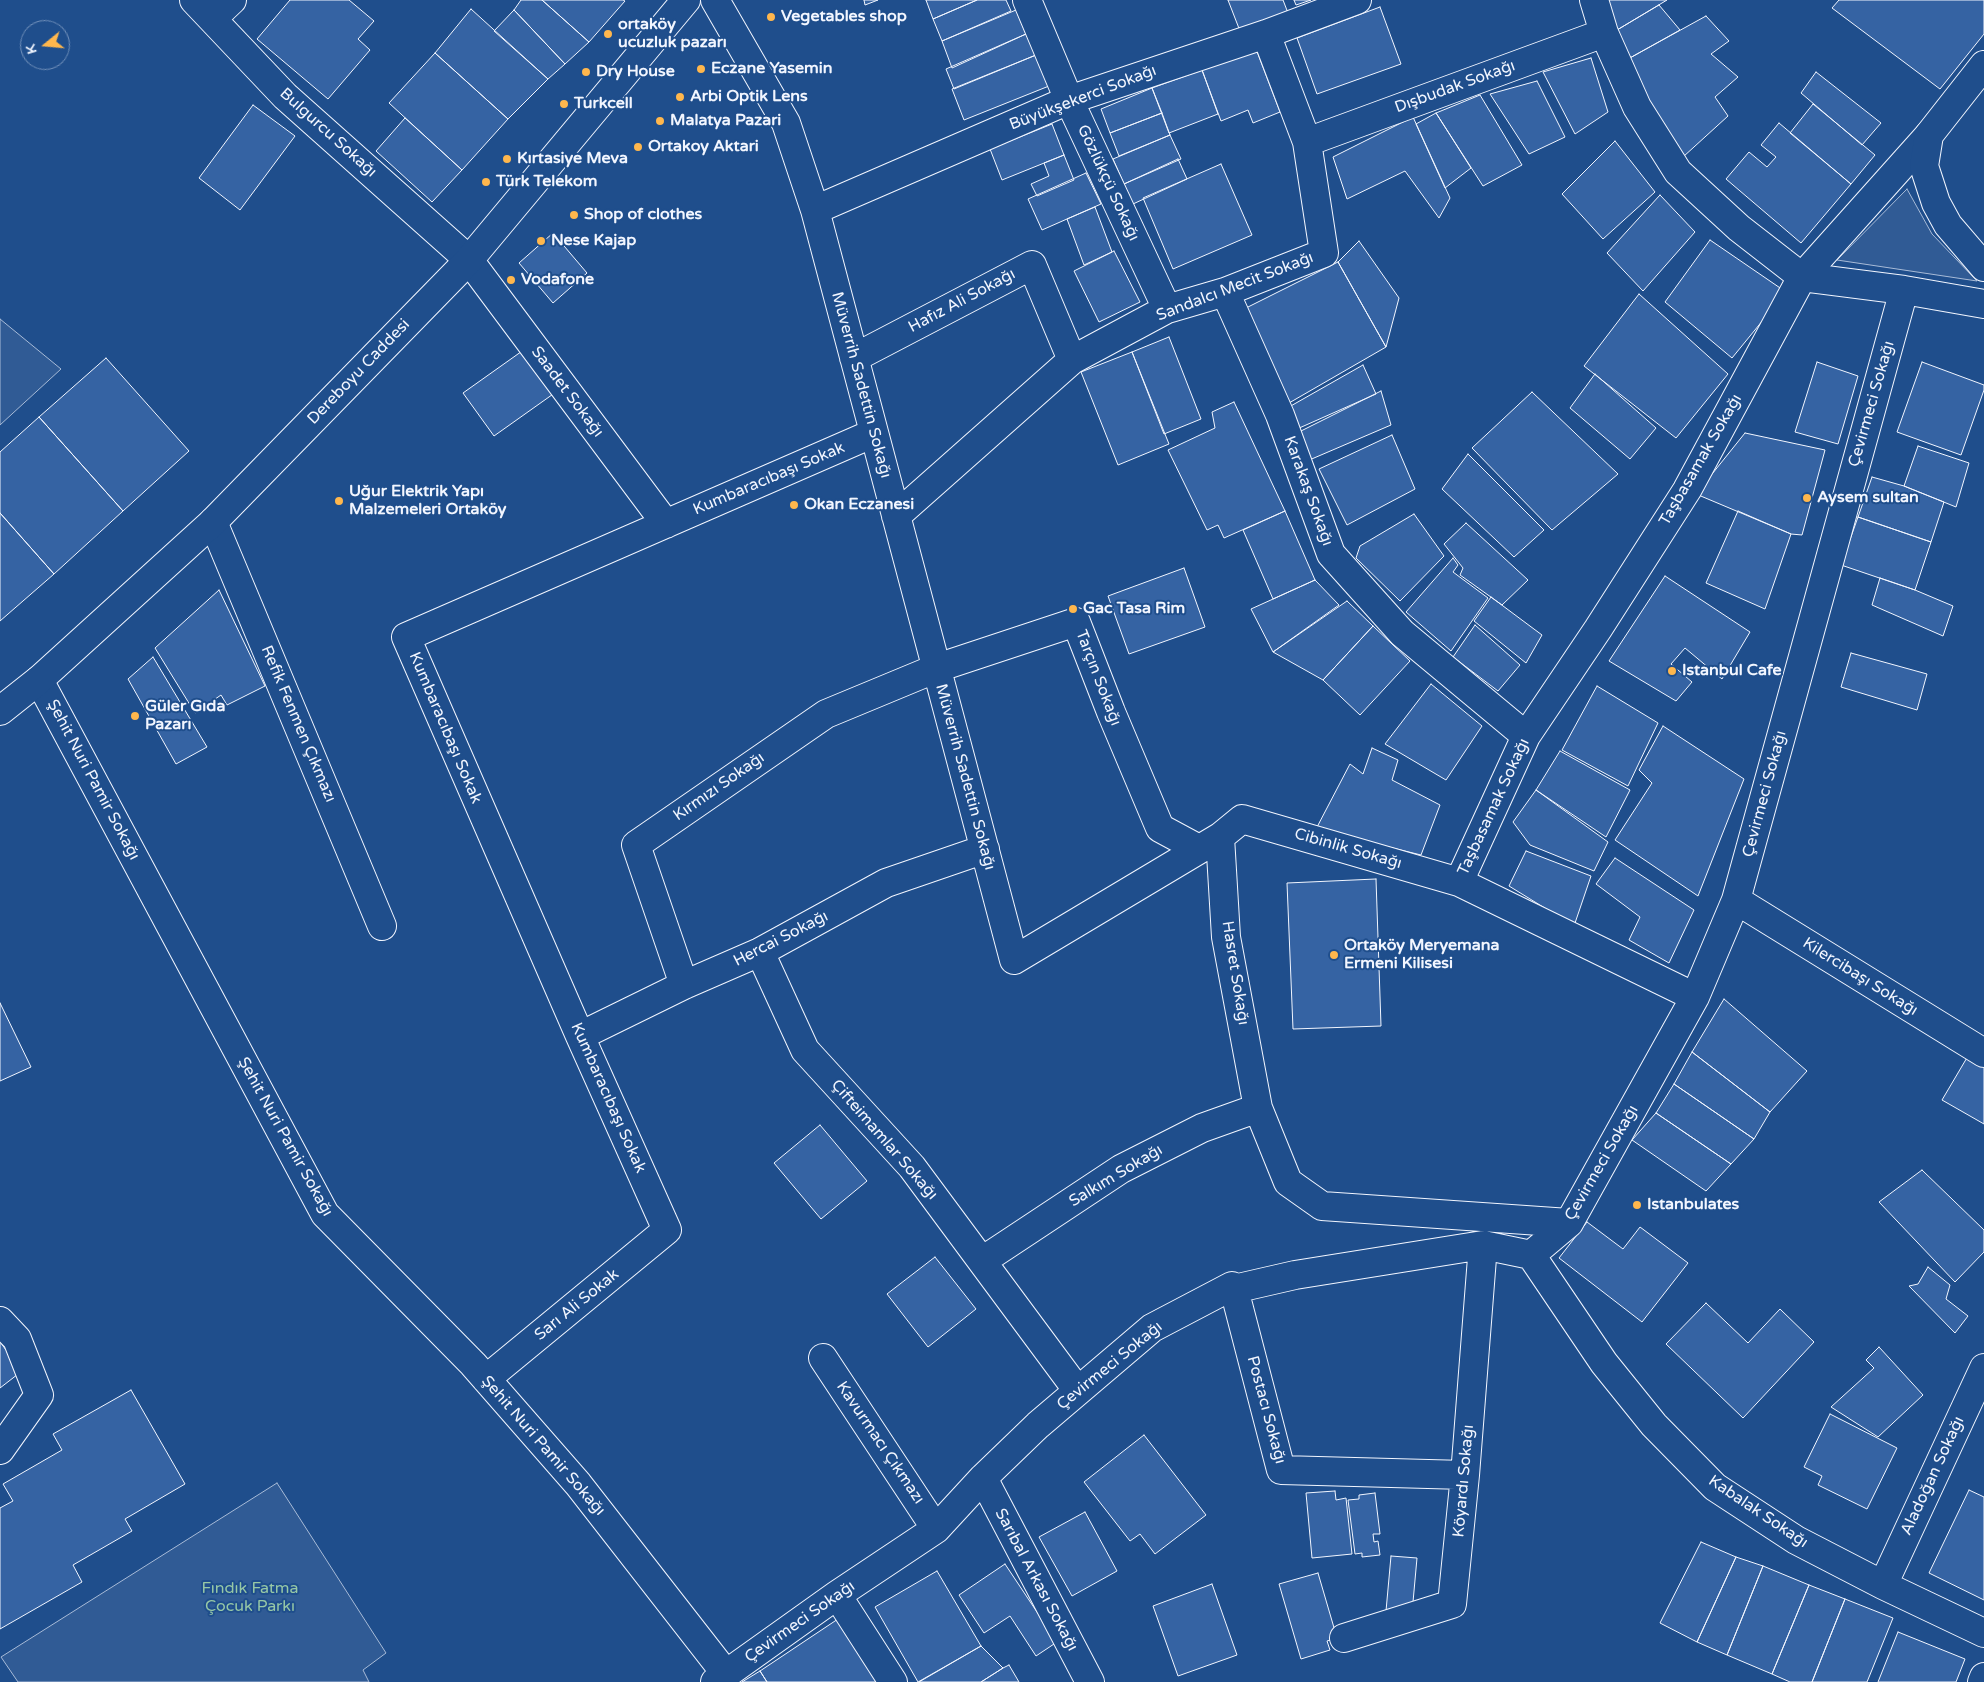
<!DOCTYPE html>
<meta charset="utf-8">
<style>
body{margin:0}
#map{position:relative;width:1984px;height:1682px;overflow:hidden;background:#1f4e8c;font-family:"Varela Round",sans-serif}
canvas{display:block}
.north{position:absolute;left:20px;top:20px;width:50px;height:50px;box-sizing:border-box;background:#1f4e8c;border:1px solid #7391ba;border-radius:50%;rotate:253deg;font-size:14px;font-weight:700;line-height:20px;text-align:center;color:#f2f6ff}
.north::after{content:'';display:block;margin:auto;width:18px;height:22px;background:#ffb74d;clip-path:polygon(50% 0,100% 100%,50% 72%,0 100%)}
</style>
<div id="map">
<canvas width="1984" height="1682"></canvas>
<div class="north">K</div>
</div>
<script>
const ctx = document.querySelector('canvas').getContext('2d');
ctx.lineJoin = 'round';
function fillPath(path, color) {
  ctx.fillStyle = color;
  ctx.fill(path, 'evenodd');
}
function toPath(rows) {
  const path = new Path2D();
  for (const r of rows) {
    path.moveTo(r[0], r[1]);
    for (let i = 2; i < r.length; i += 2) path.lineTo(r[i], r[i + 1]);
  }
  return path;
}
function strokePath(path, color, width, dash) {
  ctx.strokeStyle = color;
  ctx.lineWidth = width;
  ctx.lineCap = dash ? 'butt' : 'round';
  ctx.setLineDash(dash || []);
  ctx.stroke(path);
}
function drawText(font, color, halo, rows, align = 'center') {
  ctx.font = font + ' "Varela Round",sans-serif';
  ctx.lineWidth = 4;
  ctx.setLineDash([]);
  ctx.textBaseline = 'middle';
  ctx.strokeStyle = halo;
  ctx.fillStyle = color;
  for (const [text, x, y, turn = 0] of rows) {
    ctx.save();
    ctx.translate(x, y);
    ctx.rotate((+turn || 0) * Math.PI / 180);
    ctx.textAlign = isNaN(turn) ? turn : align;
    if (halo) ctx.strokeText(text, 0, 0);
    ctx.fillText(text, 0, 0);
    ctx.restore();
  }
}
const green = toPath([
 [1907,189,1932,234,1977,281,1837,260,1907,189],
 [0,319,61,369,0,425,0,319],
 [277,1483,386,1653,363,1670,369,1682,18,1682,1,1657,277,1483]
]);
fillPath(green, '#305b95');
strokePath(green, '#a8bbd7', 1);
const building = toPath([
 [290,0,349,0,374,21,358,39,370,50,328,99,257,39,290,0],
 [521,0,542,0,589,42,565,64,514,10,521,0],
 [542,0,623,0,625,1,589,42,542,0],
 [864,0,878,0,865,5,864,0],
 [926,0,977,0,933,19,926,0],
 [977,0,1006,0,1011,11,942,41,933,19,977,0],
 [1228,0,1283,0,1288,13,1240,31,1228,0],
 [1294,0,1311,0,1296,5,1294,0],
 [1607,0,1667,0,1617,30,1607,0],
 [1839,0,1984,0,1984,34,1940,89,1832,8,1839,0],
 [1659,5,1680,30,1628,59,1617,30,1659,5],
 [1380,7,1401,64,1317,94,1297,38,1380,7],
 [471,9,548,79,508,119,435,53,471,9],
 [514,10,565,64,548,79,494,31,514,10],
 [1016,10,1026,34,952,68,942,41,1016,10],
 [1706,16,1729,41,1711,54,1738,77,1715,97,1728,116,1683,157,1642,89,1628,59,1706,16],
 [1026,34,1036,55,954,89,946,69,1026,34],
 [1256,49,1280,112,1253,123,1248,110,1221,121,1202,70,1256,49],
 [435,53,508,119,462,170,389,103,435,53],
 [1036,55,1049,86,964,120,952,89,1036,55],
 [1591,58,1608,112,1575,134,1543,72,1591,58],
 [1202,70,1218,114,1169,133,1152,88,1202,70],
 [1816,72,1881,123,1862,145,1801,93,1816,72],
 [1537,81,1565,137,1529,154,1490,94,1537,81],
 [1152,88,1162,113,1110,133,1101,109,1152,88],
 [1480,95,1522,165,1483,186,1436,113,1480,95],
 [1813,104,1875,155,1851,184,1790,133,1813,104],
 [253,105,295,136,240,210,199,178,253,105],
 [1162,113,1170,135,1119,156,1110,133,1162,113],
 [1436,113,1471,168,1445,188,1416,124,1436,113],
 [1413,117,1450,198,1439,218,1405,171,1347,199,1333,157,1413,117],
 [405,118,462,170,432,202,376,151,405,118],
 [1779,123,1851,184,1801,243,1726,179,1749,152,1767,167,1776,157,1761,145,1779,123],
 [1052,124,1064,155,1002,180,990,149,1052,124],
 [1170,135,1181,159,1124,184,1113,159,1170,135],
 [1615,141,1655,192,1603,239,1562,194,1615,141],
 [1064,155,1074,180,1037,196,1031,184,1049,176,1044,163,1064,155],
 [1178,159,1187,179,1133,204,1124,184,1178,159],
 [1221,164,1252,235,1173,269,1143,198,1221,164],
 [1086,173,1101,204,1042,230,1028,199,1086,173],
 [1660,195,1695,232,1643,291,1607,253,1660,195],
 [1095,207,1112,252,1084,265,1067,219,1095,207],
 [553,233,587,273,553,303,519,263,553,233],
 [1710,240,1786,292,1732,358,1665,302,1710,240],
 [1359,241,1399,298,1386,347,1338,262,1359,241],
 [1114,251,1140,302,1099,322,1074,271,1114,251],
 [1338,262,1386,347,1289,403,1242,310,1338,262],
 [1639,294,1728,374,1676,438,1584,366,1639,294],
 [1169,337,1201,419,1164,434,1132,352,1169,337],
 [525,349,556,392,494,436,463,393,525,349],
 [1132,352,1169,444,1118,465,1081,372,1132,352],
 [106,358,189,451,123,511,39,417,106,358],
 [1817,362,1858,376,1838,444,1795,432,1817,362],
 [1922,362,1984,385,1984,390,1961,455,1897,432,1922,362],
 [1363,365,1376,394,1297,429,1289,407,1363,365],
 [1595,374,1656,428,1630,459,1570,408,1595,374],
 [1381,391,1391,425,1307,461,1297,433,1381,391],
 [1532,392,1618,474,1552,530,1472,448,1532,392],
 [1234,402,1285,511,1224,538,1218,525,1207,530,1168,450,1215,428,1212,412,1234,402],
 [39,417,123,511,54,574,0,513,0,452,39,417],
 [1745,433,1825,450,1802,535,1791,534,1696,494,1745,433],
 [1392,435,1415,489,1347,525,1319,469,1392,435],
 [1918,446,1969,463,1956,507,1904,486,1918,446],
 [1468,454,1544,530,1514,557,1442,489,1468,454],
 [1872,477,1904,486,1944,502,1931,542,1858,517,1872,477],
 [1285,511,1315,580,1273,599,1243,530,1285,511],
 [1738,511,1791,534,1765,609,1706,583,1738,511],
 [0,513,54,574,0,621,0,513],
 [1414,514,1444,556,1400,601,1356,558,1360,546,1414,514],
 [1858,517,1931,542,1915,590,1841,565,1858,517],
 [1466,523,1528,580,1502,605,1460,575,1463,568,1444,544,1466,523],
 [1453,558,1458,565,1453,572,1488,598,1451,651,1406,612,1453,558],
 [1184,568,1205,627,1129,654,1108,596,1184,568],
 [1665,576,1750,632,1722,679,1685,648,1671,664,1692,682,1676,701,1609,661,1665,576],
 [1880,578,1915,590,1953,606,1943,636,1872,605,1880,578],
 [1315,580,1339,605,1273,652,1251,609,1315,580],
 [219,590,265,686,227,705,221,695,195,713,155,648,219,590],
 [1491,597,1542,635,1526,663,1474,621,1491,597],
 [1347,601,1373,626,1323,680,1273,652,1347,601],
 [1475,625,1520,665,1498,691,1453,657,1475,625],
 [1373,626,1410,661,1360,715,1323,680,1373,626],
 [1851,653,1927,674,1917,710,1841,687,1851,653],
 [153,657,207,747,176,764,128,679,153,657],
 [1431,684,1482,726,1446,780,1385,744,1431,684],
 [1597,686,1658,723,1628,786,1562,750,1597,686],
 [1663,726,1744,779,1698,896,1615,840,1652,783,1639,770,1663,726],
 [1372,748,1398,760,1392,780,1440,805,1421,855,1316,829,1350,764,1363,774,1372,748],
 [1560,751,1630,790,1606,837,1536,790,1560,751],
 [1536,790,1608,842,1594,871,1530,845,1513,822,1536,790],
 [1526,851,1591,876,1574,926,1509,886,1526,851],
 [1615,858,1694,910,1669,963,1629,940,1640,917,1596,884,1615,858],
 [1376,879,1381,1026,1293,1029,1287,883,1376,879],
 [1724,999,1807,1071,1770,1112,1692,1052,1724,999],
 [0,1003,31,1067,0,1081,0,1003],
 [1692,1052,1770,1112,1754,1139,1674,1084,1692,1052],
 [1968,1056,1984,1065,1984,1124,1942,1100,1968,1056],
 [1674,1084,1754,1139,1731,1164,1656,1113,1674,1084],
 [1656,1113,1731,1164,1706,1191,1632,1140,1656,1113],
 [820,1125,867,1181,821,1219,774,1163,820,1125],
 [1922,1170,1984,1230,1984,1252,1955,1282,1879,1202,1922,1170],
 [1587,1222,1623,1249,1640,1227,1688,1263,1642,1322,1559,1258,1587,1222],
 [935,1257,976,1309,928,1347,887,1294,935,1257],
 [1928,1267,1950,1285,1946,1299,1968,1316,1955,1333,1909,1286,1918,1284,1928,1267],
 [1706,1303,1748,1343,1780,1309,1814,1342,1743,1418,1666,1344,1706,1303],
 [0,1342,22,1371,0,1388,0,1342],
 [1879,1347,1923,1395,1878,1437,1831,1407,1874,1368,1866,1360,1879,1347],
 [131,1390,185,1484,125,1519,132,1531,73,1565,82,1582,0,1629,0,1508,13,1501,3,1484,62,1450,53,1434,131,1390],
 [1830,1414,1897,1448,1867,1509,1818,1485,1822,1476,1804,1467,1830,1414],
 [1144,1435,1206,1515,1155,1554,1140,1534,1130,1541,1084,1482,1144,1435],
 [1969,1490,1984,1497,1984,1600,1929,1573,1969,1490],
 [1335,1491,1336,1500,1346,1498,1352,1554,1312,1558,1306,1493,1335,1491],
 [1375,1493,1380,1534,1373,1534,1374,1542,1378,1541,1380,1555,1362,1557,1362,1553,1355,1554,1348,1500,1359,1499,1359,1495,1375,1493],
 [1085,1512,1117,1571,1072,1596,1039,1537,1085,1512],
 [1701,1542,1736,1557,1697,1642,1660,1623,1701,1542],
 [1391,1556,1417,1558,1412,1613,1386,1611,1391,1556],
 [1736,1557,1763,1566,1727,1655,1697,1642,1736,1557],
 [1005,1564,1057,1642,1036,1656,1010,1616,984,1633,959,1595,1005,1564],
 [1763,1566,1809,1585,1772,1674,1727,1655,1763,1566],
 [937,1571,981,1646,918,1682,875,1607,937,1571],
 [1318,1573,1337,1638,1327,1641,1330,1650,1301,1659,1279,1584,1318,1573],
 [1212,1584,1237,1655,1178,1676,1153,1606,1212,1584],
 [1809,1585,1845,1599,1812,1682,1790,1682,1772,1674,1809,1585],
 [1845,1599,1893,1618,1867,1682,1812,1682,1845,1599],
 [838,1619,880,1682,767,1682,760,1671,838,1619],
 [1898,1632,1965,1659,1956,1682,1878,1682,1898,1632],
 [981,1646,1003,1668,981,1682,919,1682,981,1646],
 [1009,1665,1019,1682,981,1682,1003,1668,1009,1665],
 [760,1671,767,1682,742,1682,760,1671]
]);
fillPath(building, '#3563a3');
strokePath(building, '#f2f6ff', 1);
const minor = toPath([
 [194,0,285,96,469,260,666,524],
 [715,0,786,123,815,210,1014,960,1220,837,1242,819,1459,882,1695,997],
 [1027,0,1069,100,1167,309],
 [1594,0,1604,33,1637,107,1678,172,1739,228,1802,277,1904,290,1984,304],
 [212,19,232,0],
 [1307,142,1604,33],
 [815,210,1069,100,1266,34,1357,0],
 [1225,292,1280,415,1331,554,1402,633,1526,736],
 [854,358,1032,265,1072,360],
 [896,516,1072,360,1167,309,1225,292,1324,253,1307,142,1266,34],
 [213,522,382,926],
 [39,680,325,1214,473,1364,578,1484,726,1674],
 [1220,837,1226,937,1258,1108,1288,1182,1322,1206,1569,1223],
 [1459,882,1526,736,1598,629,1687,490,1802,277,1929,135],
 [1736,900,1984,1053],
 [760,952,805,1050,912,1167,1078,1391],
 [684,985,636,845,826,714,937,668,1076,622,1111,712,1160,828,1199,849],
 [580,1036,684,985,760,952,886,883,985,849],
 [1531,1255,1604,1363,1654,1425,1715,1487,1796,1540,1883,1585,1984,1633],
 [982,1261,1121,1169,1202,1128,1258,1108],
 [1234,1289,1281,1470,1465,1475],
 [0,1321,17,1339,39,1395,0,1450],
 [823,1358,936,1529],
 [486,1379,667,1230,580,1036,406,637,874,433],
 [983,1478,1090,1682],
 [1883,1585,1984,1368],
 [837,1595,893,1682],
 [1344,1638,1452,1604,1465,1475,1483,1245],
 [715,1682,837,1595,936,1529,983,1478,1038,1425,1152,1328,1232,1286,1234,1289,1295,1275,1483,1245,1531,1255,1569,1223,1695,997,1736,900,1904,290],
 [1982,1682,1984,1677]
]);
const major = toPath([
 [1984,65,1929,135,1924,166,1936,203,1948,225,1984,267],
 [0,711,39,680,213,522,469,260,686,0]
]);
strokePath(minor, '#f2f6ff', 30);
strokePath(major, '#f2f6ff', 30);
strokePath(minor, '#1f4e8c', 28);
strokePath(major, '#1f4e8c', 28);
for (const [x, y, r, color] of [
 [771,17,5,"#ffb74d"],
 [608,34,5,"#ffb74d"],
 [701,69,5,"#ffb74d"],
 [586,72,5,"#ffb74d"],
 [680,97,5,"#ffb74d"],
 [564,104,5,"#ffb74d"],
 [660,121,5,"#ffb74d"],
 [638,147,5,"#ffb74d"],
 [507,159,5,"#ffb74d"],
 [486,182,5,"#ffb74d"],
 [574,215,5,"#ffb74d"],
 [541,241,5,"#ffb74d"],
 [511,280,5,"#ffb74d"],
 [1807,498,5,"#ffb74d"],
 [339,501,5,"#ffb74d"],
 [794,505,5,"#ffb74d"],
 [1073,609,5,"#ffb74d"],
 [1672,671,5,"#ffb74d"],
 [135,716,5,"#ffb74d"],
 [1334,955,5,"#ffb74d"],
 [1637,1205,5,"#ffb74d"]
]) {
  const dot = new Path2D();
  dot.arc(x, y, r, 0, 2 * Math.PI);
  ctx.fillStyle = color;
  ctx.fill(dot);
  strokePath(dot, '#1f4e8c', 2);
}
drawText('bold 16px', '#f2f6ff', '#1f4e8c', [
 ["Vegetables shop",781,17],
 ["ortaköy",618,25],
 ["ucuzluk pazarı",618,43],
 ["Eczane Yasemin",711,69],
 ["Dry House",596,72],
 ["Arbi Optik Lens",690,97],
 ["Turkcell",574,104],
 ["Malatya Pazari",670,121],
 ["Ortakoy Aktari",648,147],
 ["Kırtasiye Meva",517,159],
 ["Türk Telekom",496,182],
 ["Shop of clothes",584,215],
 ["Nese Kajap",551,241],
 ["Vodafone",521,280],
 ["Uğur Elektrik Yapı",349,492],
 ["Malzemeleri Ortaköy",349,510],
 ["Aysem sultan",1817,498],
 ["Okan Eczanesi",804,505],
 ["Gac Tasa Rim",1083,609],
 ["Istanbul Cafe",1682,671],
 ["Güler Gıda",145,707],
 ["Pazarı",145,725],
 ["Ortaköy Meryemana",1344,946],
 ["Ermeni Kilisesi",1344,964],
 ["Istanbulates",1647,1205]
], 'left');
drawText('16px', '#f2f6ff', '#1f4e8c', [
 ["Dışbudak Sokağı",1455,87,-20],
 ["Büyükşekerci Sokağı",1083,98,-21],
 ["Bulgurcu Sokağı",328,133,42],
 ["Gözlükçü Sokağı",1108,183,65],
 ["Sandalcı Mecit Sokağı",1235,287,-21],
 ["Hafız Ali Sokağı",962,301,-28],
 ["Dereboyu Caddesi",359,372,-46],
 ["Müverrih Sadettin Sokağı",861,385,75],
 ["Saadet Sokağı",567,392,53],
 ["Çevirmeci Sokağı",1872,404,-74],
 ["Taşbasamak Sokağı",1701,460,-60],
 ["Kumbaracıbaşı Sokak",769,479,-23],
 ["Karakaş Sokağı",1308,491,70],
 ["Tarçın Sokağı",1098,678,69],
 ["Refik Fenmen Çıkmazı",298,724,67],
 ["Kumbaracıbaşı Sokak",445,728,67],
 ["Müverrih Sadettin Sokağı",965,777,75],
 ["Şehit Nuri Pamir Sokağı",93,780,62],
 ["Kırmızı Sokağı",719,787,-35],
 ["Çevirmeci Sokağı",1765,794,-75],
 ["Taşbasamak Sokağı",1494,807,-65],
 ["Cibinlik Sokağı",1348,849,16],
 ["Hercai Sokağı",781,939,-27],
 ["Hasret Sokağı",1235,973,81],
 ["Kilercibaşı Sokağı",1860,977,32],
 ["Kumbaracıbaşı Sokak",608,1098,66],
 ["Şehit Nuri Pamir Sokağı",285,1137,61],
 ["Çifteimamlar Sokağı",884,1140,49],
 ["Çevirmeci Sokağı",1602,1163,-60],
 ["Salkım Sokağı",1116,1176,-31],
 ["Sarı Ali Sokak",577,1305,-39],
 ["Çevirmeci Sokağı",1110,1366,-39],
 ["Postacı Sokağı",1266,1410,75],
 ["Kavurmacı Çıkmazı",880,1443,56],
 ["Şehit Nuri Pamir Sokağı",543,1446,49],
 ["Aladoğan Sokağı",1933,1476,-65],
 ["Köyardı Sokağı",1464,1481,-85],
 ["Kabalak Sokağı",1758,1512,34],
 ["Sarıbal Arkası Sokağı",1036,1580,62],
 ["Çevirmeci Sokağı",800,1622,-35]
]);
drawText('16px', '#97c8a6', '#1f4e8c', [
 ["Fındık Fatma",250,1589],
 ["Çocuk Parkı",250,1607]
]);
</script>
